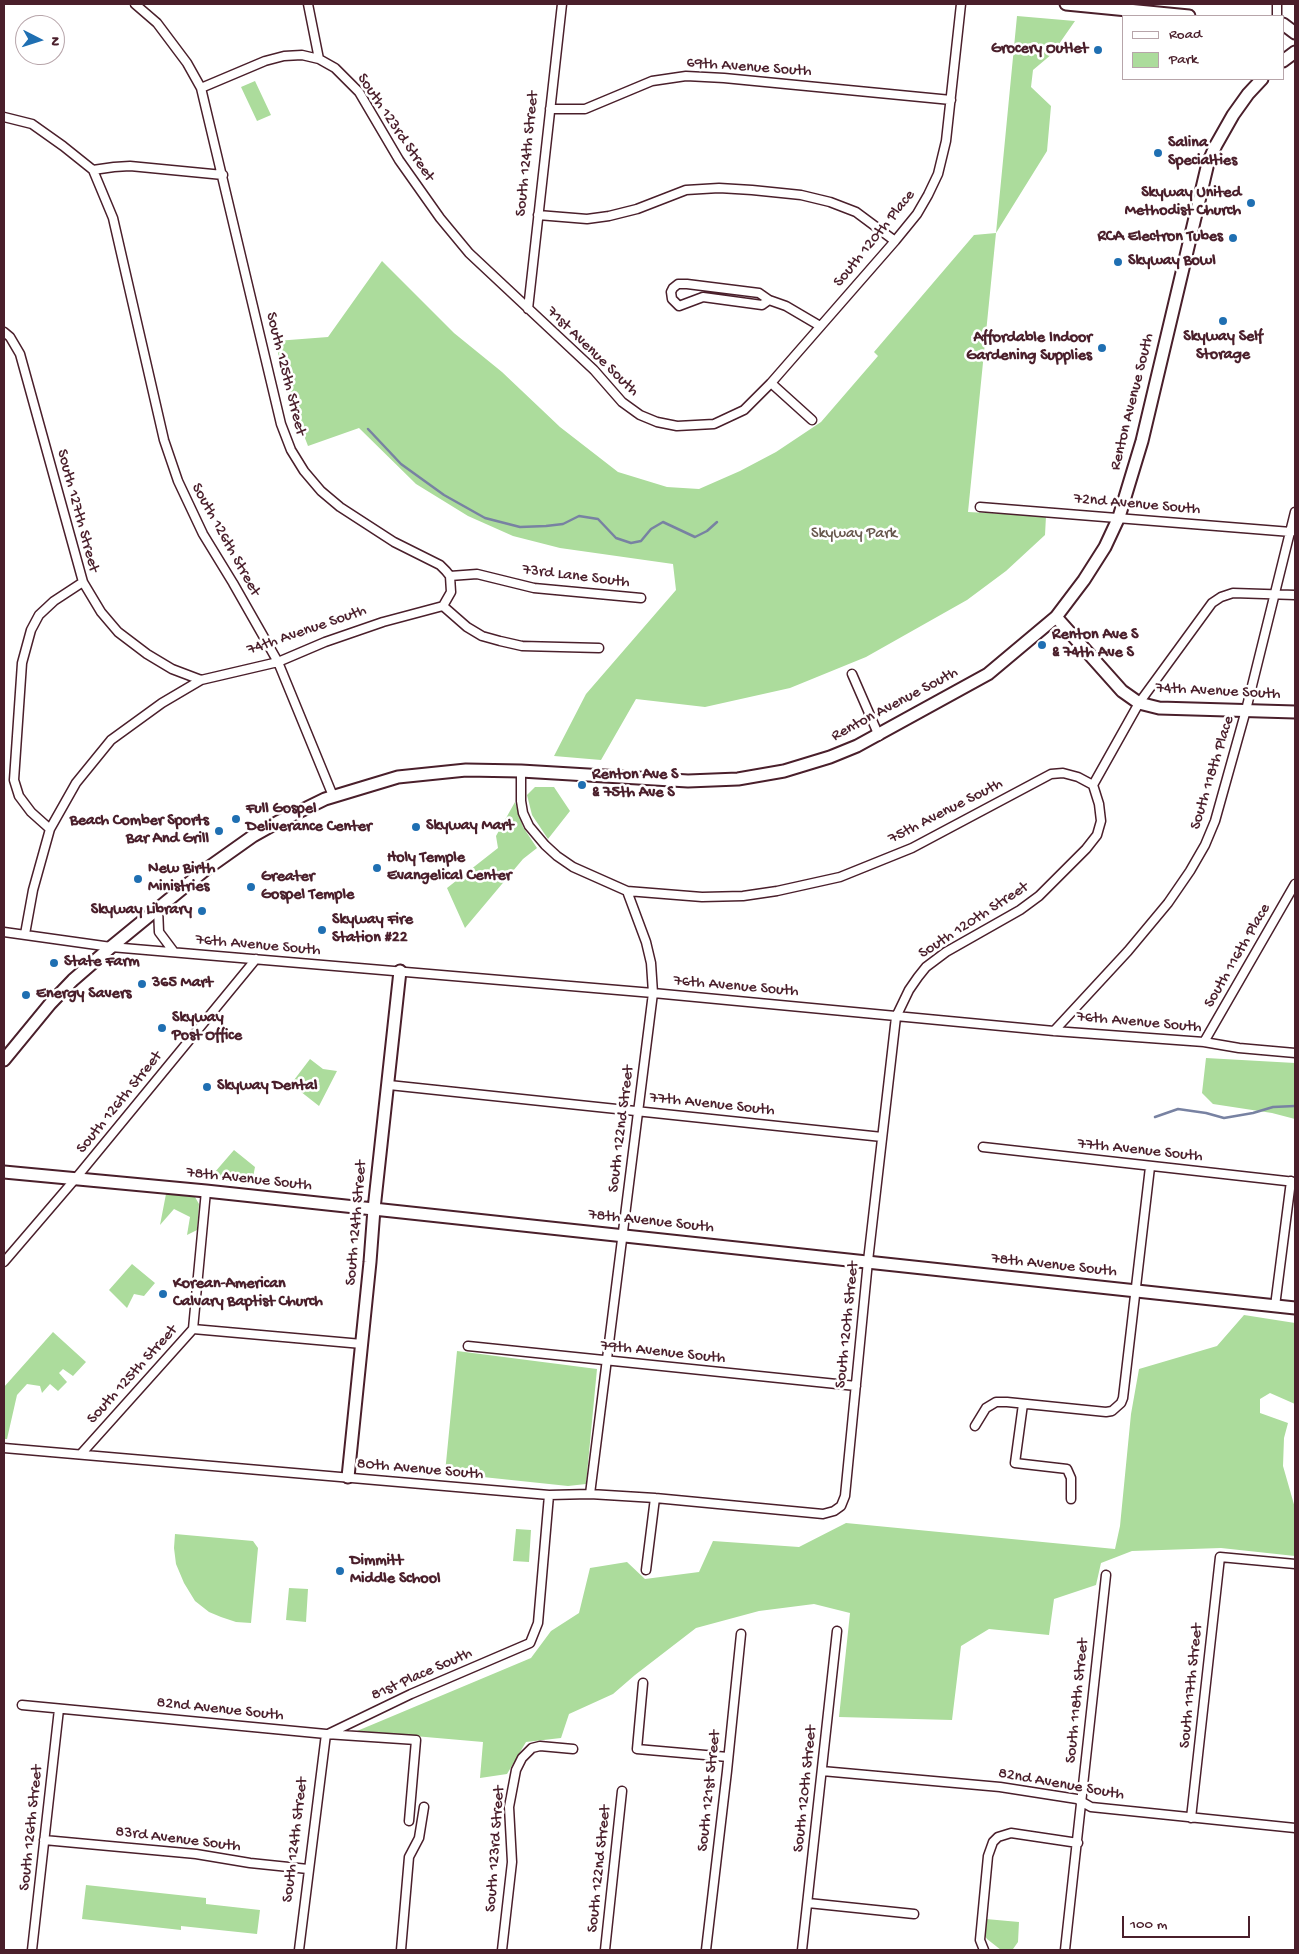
<!DOCTYPE html>
<style>
body{margin:0}
#map{position:relative;width:1299px;height:1954px;overflow:hidden;background:#fff;font-family:"Gochi Hand",sans-serif}
canvas{display:block}
.frame{position:absolute;inset:0;border:5px solid #4a1f2b;pointer-events:none}
.legend{position:absolute;left:1122px;top:15px;width:162px;height:65px;box-sizing:border-box;background:#fff;border:1px solid #b7a5aa;margin:0;padding:6px 9px;list-style:none;font-size:15px;color:#4a1f2b}
.legend li{display:flex;align-items:center;gap:10px;height:25px}
.legend b{width:25px;border:1px solid #b7a5aa}
.north{position:absolute;left:15px;top:15px;width:50px;height:50px;box-sizing:border-box;background:#fff;border:1px solid #b7a5aa;border-radius:50%;rotate:95deg;font-size:14px;font-weight:700;line-height:20px;text-align:center;color:#4a1f2b}
.north::after{content:'';display:block;margin:auto;width:18px;height:22px;background:#1f6fb2;clip-path:polygon(50% 0,100% 100%,50% 72%,0 100%)}
.scale{position:absolute;left:1122px;top:1916px;width:128px;height:22px;box-sizing:border-box;border:2px solid #4a1f2b;border-top:0;padding-left:6px;font-size:15px;line-height:18px;white-space:nowrap;color:#4a1f2b;-webkit-text-stroke:4px #fff;paint-order:stroke}
</style>
<div id="map">
<canvas width="1299" height="1954"></canvas>
<div class="frame"></div>
<ul class="legend">
<li><b style="height:6px;background:#fff"></b>Road</li>
<li><b style="height:14px;background:#acdc9c"></b>Park</li>
</ul>
<div class="north">N</div>
<div class="scale">100 m</div>
</div>
<script>
const ctx = document.querySelector('canvas').getContext('2d');
ctx.lineJoin = 'round';
function fillPath(path, color) {
  ctx.fillStyle = color;
  ctx.fill(path, 'evenodd');
}
function toPath(rows) {
  const path = new Path2D();
  for (const r of rows) {
    path.moveTo(r[0], r[1]);
    for (let i = 2; i < r.length; i += 2) path.lineTo(r[i], r[i + 1]);
  }
  return path;
}
function strokePath(path, color, width, dash) {
  ctx.strokeStyle = color;
  ctx.lineWidth = width;
  ctx.lineCap = dash ? 'butt' : 'round';
  ctx.setLineDash(dash || []);
  ctx.stroke(path);
}
function drawText(font, color, halo, rows, align = 'center') {
  ctx.font = font + ' "Gochi Hand",sans-serif';
  ctx.lineWidth = 5;
  ctx.setLineDash([]);
  ctx.textBaseline = 'middle';
  ctx.strokeStyle = halo;
  ctx.fillStyle = color;
  for (const [text, x, y, turn = 0] of rows) {
    ctx.save();
    ctx.translate(x, y);
    ctx.rotate((+turn || 0) * Math.PI / 180);
    ctx.textAlign = isNaN(turn) ? turn : align;
    if (halo) ctx.strokeText(text, 0, 0);
    ctx.fillText(text, 0, 0);
    ctx.restore();
  }
}
fillPath(toPath([
 [1017,16,1075,21,1052,54,1033,70,1031,87,1051,106,1047,151,996,233,968,512,1046,516,1045,535,1006,571,967,600,866,657,790,688,705,707,636,699,601,760,554,756,586,694,676,590,673,564,560,548,513,536,468,516,416,484,359,428,308,446,283,381,276,341,328,337,382,261,454,333,502,372,560,427,618,472,667,487,699,489,740,471,776,452,821,422,878,356,874,352,974,235,996,233],
 [255,81,271,115,257,121,241,87],
 [535,787,554,787,570,811,548,839,532,815,527,795],
 [515,802,523,827,537,848,523,859,465,928,447,888,498,848,496,836],
 [1206,1058,1295,1063,1295,1119,1272,1113,1213,1104,1202,1093],
 [310,1059,323,1069,337,1071,319,1106,291,1084],
 [234,1150,255,1167,252,1182,208,1180],
 [166,1194,195,1197,199,1204,197,1230,187,1235,190,1217,174,1209,160,1225],
 [132,1264,155,1283,144,1296,134,1294,127,1308,109,1290],
 [1244,1315,1295,1323,1295,1404,1270,1393,1260,1399,1260,1413,1288,1423,1284,1438,1283,1466,1295,1508,1295,1556,1221,1548,1132,1551,1101,1563,1096,1585,1054,1599,1049,1635,989,1629,961,1646,952,1720,839,1717,850,1613,814,1604,759,1611,696,1628,635,1675,613,1694,569,1714,561,1738,526,1742,507,1774,480,1778,483,1742,357,1731,531,1658,551,1631,579,1613,590,1568,627,1562,645,1579,699,1572,713,1541,799,1547,846,1523,1115,1549,1120,1526,1131,1414,1139,1369,1217,1346],
 [53,1332,86,1362,73,1376,63,1369,59,1373,67,1382,58,1391,50,1384,42,1393,40,1386,27,1384,17,1395,7,1439,4,1439,4,1387],
 [457,1351,597,1369,586,1484,568,1486,445,1473],
 [516,1529,531,1530,529,1562,513,1561],
 [175,1534,253,1541,258,1548,251,1623,236,1622,221,1617,209,1612,195,1601,184,1583,176,1564,174,1548],
 [289,1588,308,1589,306,1622,286,1620],
 [86,1885,206,1898,206,1904,260,1910,257,1934,181,1926,181,1930,82,1919],
 [986,1919,1019,1922,1018,1942,1013,1949,1001,1950,987,1939,985,1936]
]), '#acdc9c');
strokePath(toPath([
 [368,429,401,464,444,495,485,518,520,527,546,526,563,524,579,516,598,519,616,538,631,543,641,541,651,529,663,522,695,537,707,531,717,522],
 [1155,1117,1178,1109,1206,1113,1224,1118,1253,1113,1273,1107,1295,1106]
]), '#7882a2', 2.5);
const street = toPath([
 [308,4,319,59],
 [1277,16,1277,4],
 [201,88,265,61,284,56,302,55,319,59,335,68,359,92,399,160,440,218,469,253,594,370,622,402,640,415,657,422,677,426,714,424,744,410,771,383],
 [550,109,585,109,652,81,686,76,724,78,951,100],
 [4,117,32,124,63,146,93,170,114,167,130,166,223,175],
 [93,170,113,218,164,440,178,481,203,534,233,583,278,662,333,796],
 [538,215,587,219,609,216,637,209,686,190,719,188,752,190,801,195,830,202,856,212,895,241],
 [769,300,762,305,703,297,679,306,672,299,671,292,673,288,678,284,687,284,759,293,769,300,786,306,820,326],
 [528,309,562,4],
 [4,332,10,337,20,354,83,582,54,601,39,615,31,630,22,663,14,780,19,796,31,812,50,829,33,890,25,934],
 [812,420,771,383,895,241,917,214,928,195,938,174,946,141,961,4],
 [980,507,1291,532],
 [450,576,477,574,534,588,641,598],
 [83,582,101,612,118,632,147,654,172,669,201,680,278,662,325,642,383,622,443,606,451,592,450,576,446,571,440,565,394,542,340,507,321,491,304,471,291,450,281,424,201,88,187,63,157,23,135,4],
 [443,606,467,627,482,636,500,641,522,646,599,648],
 [852,674,879,736],
 [521,771,521,801,523,813,529,826,545,845,557,856,573,867,627,891,702,897,743,896,777,891,840,877,912,848,1051,774,1063,773,1078,777,1093,785],
 [50,829,76,783,111,740,162,703,201,680],
 [158,908,159,932,174,952],
 [4,932,111,947,653,993,1054,1031,1204,1042,1239,1048,1295,1053],
 [1054,1031,1128,951,1168,903,1190,871,1205,845,1215,821,1246,710,1295,512],
 [1204,1042,1295,884],
 [389,1085,882,1137],
 [983,1147,1295,1182],
 [4,1262,76,1178,256,959],
 [1275,1306,1291,1181],
 [193,1329,362,1344],
 [468,1346,856,1386],
 [1023,1404,1015,1463,1067,1469,1071,1478,1071,1499],
 [975,1426,986,1408,996,1402,1007,1402,1106,1412,1112,1411,1121,1403,1123,1398,1150,1167],
 [4,1448,549,1495,590,1494,655,1498,823,1514,834,1511,841,1506,845,1496,868,1261,896,1017,909,990,918,977,926,967,946,952,1020,910,1039,896,1086,849,1097,835,1101,821,1099,804,1093,785,1139,703,1212,603,1221,597,1233,593,1295,595],
 [81,1454,193,1329,206,1191],
 [590,1494,653,993,651,963,646,942,627,891],
 [646,1570,655,1498],
 [643,1683,637,1749,728,1757],
 [22,1705,326,1734,416,1740,409,1821],
 [328,1734,411,1694,530,1643,538,1623,549,1495],
 [822,1771,1000,1787,1077,1799,1091,1807,1295,1828],
 [1191,1818,1220,1557,1295,1564],
 [44,1840,196,1854,250,1863,308,1869],
 [808,1903,914,1914],
 [32,1950,59,1709],
 [299,1950,326,1734],
 [401,1950,409,1857,419,1838,424,1807],
 [502,1950,512,1862,509,1807,516,1770,522,1758,532,1748,540,1746,573,1749],
 [605,1950,622,1791],
 [706,1950,727,1771,741,1634],
 [802,1950,837,1631],
 [984,1950,980,1940,988,1856,993,1842,998,1837,1011,1833,1078,1843],
 [1065,1950,1106,1575]
]);
const secondary = toPath([
 [1066,4,1189,16],
 [1283,24,1295,33],
 [1283,61,1295,52],
 [1056,617,1122,691,1139,703,1159,708,1295,712],
 [4,1060,50,1004,73,980,111,947,205,870,253,836,278,822,325,799,398,777,466,770,521,771,688,781,738,779,784,771,830,757,857,746,988,674,1056,617,1084,580,1105,547,1119,517,1142,441,1208,163,1216,145,1233,115,1248,94,1262,79],
 [4,1172,206,1191,1295,1308],
 [348,1477,370,1262,374,1209,400,971]
]);
strokePath(street, '#4a1f2b', 11);
strokePath(secondary, '#4a1f2b', 15);
strokePath(street, '#fff', 8);
strokePath(secondary, '#fff', 11);
for (const [x, y, r, color] of [
 [1098,50,5,"#1f6fb2"],
 [1158,153,5,"#1f6fb2"],
 [1251,203,5,"#1f6fb2"],
 [1233,238,5,"#1f6fb2"],
 [1118,262,5,"#1f6fb2"],
 [1223,321,5,"#1f6fb2"],
 [1102,348,5,"#1f6fb2"],
 [1042,645,5,"#1f6fb2"],
 [582,785,5,"#1f6fb2"],
 [236,819,5,"#1f6fb2"],
 [416,827,5,"#1f6fb2"],
 [219,831,5,"#1f6fb2"],
 [377,868,5,"#1f6fb2"],
 [138,879,5,"#1f6fb2"],
 [251,887,5,"#1f6fb2"],
 [202,911,5,"#1f6fb2"],
 [322,930,5,"#1f6fb2"],
 [54,963,5,"#1f6fb2"],
 [142,984,5,"#1f6fb2"],
 [26,995,5,"#1f6fb2"],
 [162,1028,5,"#1f6fb2"],
 [207,1087,5,"#1f6fb2"],
 [163,1294,5,"#1f6fb2"],
 [340,1571,5,"#1f6fb2"]
]) {
  const dot = new Path2D();
  dot.arc(x, y, r, 0, 2 * Math.PI);
  ctx.fillStyle = color;
  ctx.fill(dot);
  strokePath(dot, '#fff', 2);
}
drawText('bold 16px', '#4a1f2b', '#fff', [
 ["Grocery Outlet",1088,50,"right"],
 ["Salina",1168,144],
 ["Specialties",1168,162],
 ["Skyway United",1241,194,"right"],
 ["Methodist Church",1241,212,"right"],
 ["RCA Electron Tubes",1223,238,"right"],
 ["Skyway Bowl",1128,262],
 ["Skyway Self",1223,338,"center"],
 ["Storage",1223,356,"center"],
 ["Affordable Indoor",1092,339,"right"],
 ["Gardening Supplies",1092,357,"right"],
 ["Renton Ave S",1052,636],
 ["& 74th Ave S",1052,654],
 ["Renton Ave S",592,776],
 ["& 75th Ave S",592,794],
 ["Full Gospel",246,810],
 ["Deliverance Center",246,828],
 ["Beach Comber Sports",209,822,"right"],
 ["Bar And Grill",209,840,"right"],
 ["Skyway Mart",426,827],
 ["Holy Temple",387,859],
 ["Evangelical Center",387,877],
 ["New Birth",148,870],
 ["Ministries",148,888],
 ["Greater",261,878],
 ["Gospel Temple",261,896],
 ["Skyway Library",192,911,"right"],
 ["Skyway Fire",332,921],
 ["Station #22",332,939],
 ["State Farm",64,963],
 ["365 Mart",152,984],
 ["Energy Savers",36,995],
 ["Skyway",172,1019],
 ["Post Office",172,1037],
 ["Skyway Dental",217,1087],
 ["Korean-American",173,1285],
 ["Calvary Baptist Church",173,1303],
 ["Dimmitt",350,1562],
 ["Middle School",350,1580]
], 'left');
drawText('16px', '#4a1f2b', '#fff', [
 ["69th Avenue South",749,68,4],
 ["South 123rd Street",395,128,56],
 ["South 124th Street",528,154,-84],
 ["South 120th Place",875,239,-51],
 ["71st Avenue South",592,352,44],
 ["South 125th Street",285,374,76],
 ["Renton Avenue South",1133,402,-76],
 ["72nd Avenue South",1137,505,5],
 ["South 127th Street",77,511,75],
 ["South 126th Street",225,540,61],
 ["73rd Lane South",576,577,7],
 ["74th Avenue South",307,631,-19],
 ["74th Avenue South",1218,692,3],
 ["Renton Avenue South",895,705,-28],
 ["South 118th Place",1213,773,-73],
 ["75th Avenue South",946,812,-27],
 ["South 120th Street",974,921,-33],
 ["76th Avenue South",258,946,5],
 ["South 116th Place",1238,956,-60],
 ["76th Avenue South",736,987,5],
 ["76th Avenue South",1139,1023,5],
 ["South 126th Street",120,1103,-51],
 ["77th Avenue South",712,1105,6],
 ["South 122nd Street",622,1129,-83],
 ["77th Avenue South",1140,1151,6],
 ["78th Avenue South",249,1180,6],
 ["78th Avenue South",651,1222,6],
 ["South 124th Street",357,1223,-85],
 ["78th Avenue South",1054,1266,6],
 ["South 120th Street",848,1325,-84],
 ["79th Avenue South",663,1353,6],
 ["South 125th Street",133,1375,-48],
 ["80th Avenue South",420,1470,5],
 ["81st Place South",422,1675,-24],
 ["South 117th Street",1192,1686,-84],
 ["South 118th Street",1078,1701,-84],
 ["82nd Avenue South",220,1710,6],
 ["82nd Avenue South",1061,1785,10],
 ["South 120th Street",806,1789,-84],
 ["South 121st Street",710,1791,-84],
 ["South 126th Street",32,1828,-84],
 ["83rd Avenue South",178,1840,7],
 ["South 124th Street",296,1840,-83],
 ["South 123rd Street",496,1849,-86],
 ["South 122nd Street",600,1869,-84]
]);
drawText('16px', '#67584d', '#fff', [
 ["Skyway Park",854,535]
]);
</script>
